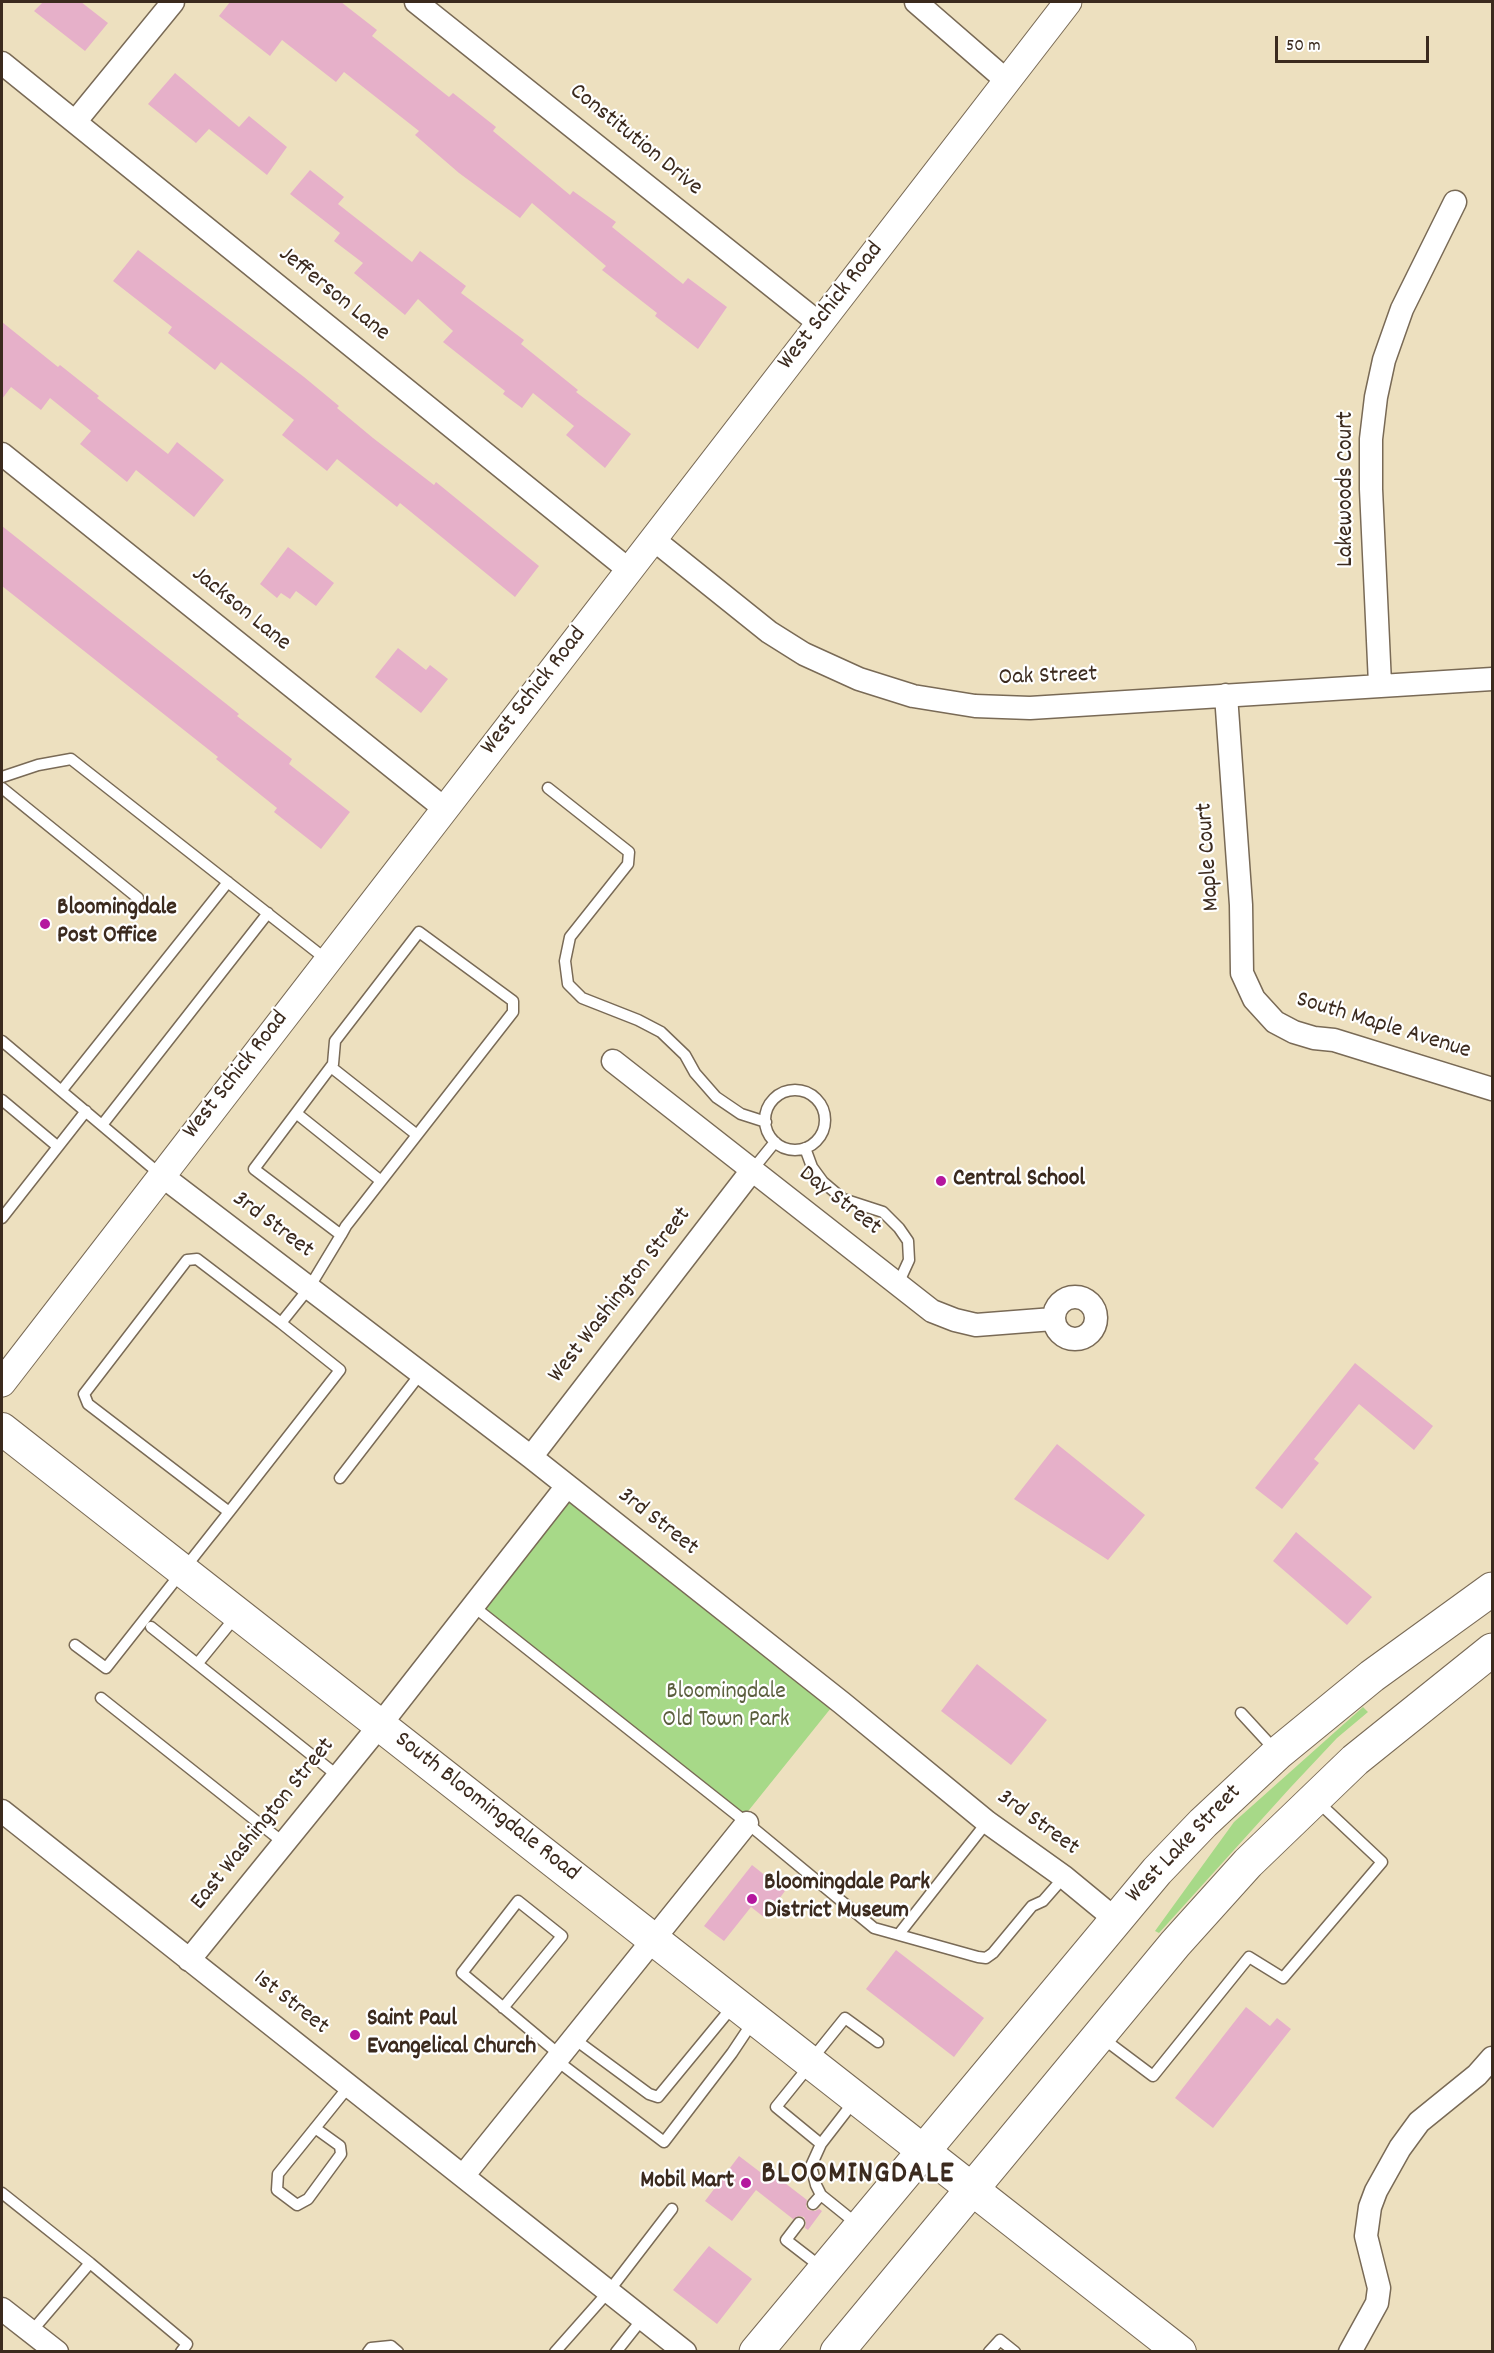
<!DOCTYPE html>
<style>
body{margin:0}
#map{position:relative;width:1494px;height:2353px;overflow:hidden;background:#ede0bf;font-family:Dekko,sans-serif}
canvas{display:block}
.frame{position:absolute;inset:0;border:3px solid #3b2a1e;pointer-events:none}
.scale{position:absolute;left:1275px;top:36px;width:154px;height:27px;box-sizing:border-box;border:3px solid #3b2a1e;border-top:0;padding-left:8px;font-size:18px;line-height:21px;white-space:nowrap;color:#3b2a1e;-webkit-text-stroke:4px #fff;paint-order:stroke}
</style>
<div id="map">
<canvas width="1494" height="2353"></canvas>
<div class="frame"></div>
<div class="scale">50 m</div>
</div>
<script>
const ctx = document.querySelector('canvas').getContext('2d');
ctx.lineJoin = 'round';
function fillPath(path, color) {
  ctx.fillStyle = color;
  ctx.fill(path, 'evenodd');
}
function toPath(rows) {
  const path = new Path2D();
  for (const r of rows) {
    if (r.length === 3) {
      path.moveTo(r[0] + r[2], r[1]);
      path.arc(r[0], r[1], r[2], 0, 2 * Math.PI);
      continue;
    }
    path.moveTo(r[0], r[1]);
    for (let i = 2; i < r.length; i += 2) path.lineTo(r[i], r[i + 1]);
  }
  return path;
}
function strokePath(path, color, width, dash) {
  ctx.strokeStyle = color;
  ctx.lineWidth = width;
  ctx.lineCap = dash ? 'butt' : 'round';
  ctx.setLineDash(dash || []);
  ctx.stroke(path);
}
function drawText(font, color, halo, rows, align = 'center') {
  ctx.font = font + ' Dekko,sans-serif';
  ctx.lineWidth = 4.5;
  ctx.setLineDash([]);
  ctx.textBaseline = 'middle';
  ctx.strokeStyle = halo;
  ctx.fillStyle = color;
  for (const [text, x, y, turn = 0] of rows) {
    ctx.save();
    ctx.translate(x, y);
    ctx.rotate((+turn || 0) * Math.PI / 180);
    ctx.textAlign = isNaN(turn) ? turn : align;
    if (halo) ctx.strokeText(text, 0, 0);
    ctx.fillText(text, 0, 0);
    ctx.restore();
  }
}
fillPath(toPath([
 [569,1496,835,1703,745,1815,483,1607],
 [1363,1707,1368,1712,1337,1738,1290,1788,1159,1933,1155,1931,1234,1822]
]), '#a7d988');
fillPath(toPath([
 [43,2,81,2,108,23,85,51,34,11],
 [230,2,341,2,377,30,372,36,449,97,453,93,496,127,493,131,570,195,573,191,616,222,612,227,683,284,688,278,727,307,698,349,655,316,657,313,602,270,606,266,532,203,520,218,459,173,415,135,419,131,344,72,336,82,282,40,270,56,219,16],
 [175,73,239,127,249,116,287,147,267,175,209,129,196,143,148,104],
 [310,170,344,197,338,204,412,262,420,251,466,286,461,293,524,340,521,344,578,390,576,392,631,434,605,468,566,435,574,426,533,393,522,408,503,394,505,391,443,342,453,331,418,299,405,315,354,273,363,263,334,241,340,233,290,194],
 [138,250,304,377,339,406,337,408,373,438,434,485,436,482,539,566,515,597,400,503,397,507,337,459,327,471,282,435,294,420,221,362,215,370,168,333,172,327,113,281],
 [2,322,58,367,60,365,99,396,97,398,168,454,177,442,224,480,194,517,136,470,127,482,80,444,91,431,50,398,41,410,11,387,2,399],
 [2,526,239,714,237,716,292,759,289,764,350,812,321,849,274,812,277,808,216,759,218,757,2,586],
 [288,547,334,583,316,606,296,591,290,599,281,593,277,598,260,584],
 [398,648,426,670,430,665,448,679,421,713,375,677],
 [1355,1363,1433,1426,1414,1450,1359,1404,1314,1459,1319,1463,1282,1509,1255,1488],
 [1057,1444,1145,1515,1108,1560,1014,1499],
 [1296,1532,1372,1597,1347,1625,1273,1561],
 [977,1664,1047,1720,1011,1765,941,1711],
 [752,1865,785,1891,765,1918,751,1907,724,1941,704,1926],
 [896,1950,984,2018,954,2057,866,1989],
 [1246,2007,1270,2026,1277,2018,1291,2029,1213,2128,1175,2098],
 [739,2156,764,2175,768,2170,807,2200,806,2206,808,2210,815,2211,819,2209,822,2211,808,2230,805,2228,806,2223,804,2217,799,2216,793,2219,756,2190,732,2221,705,2201],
 [709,2246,752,2279,717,2324,673,2290]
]), '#e6b0c9');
const service = toPath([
 [2,777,38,765,71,759,327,960],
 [2,788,138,898],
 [548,788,629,852,628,864,570,937,565,961,568,984,582,998,638,1020,661,1032,685,1055,695,1073,716,1097,741,1114,766,1122],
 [2,1041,161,1175],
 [331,1067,417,1135],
 [62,1090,228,882],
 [795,1120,30],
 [2,1100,57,1146],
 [296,1113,381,1181],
 [102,1125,268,913],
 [805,1148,812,1167,823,1182,843,1199,883,1212,899,1228,908,1241,909,1260,898,1284],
 [753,1169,775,1142],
 [2,1218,86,1111],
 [281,1323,340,1370,229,1512,88,1404,84,1394,187,1260,197,1259,281,1323,309,1288,341,1235,346,1226,513,1012,513,1001,419,932,335,1041,333,1064,254,1169,341,1235],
 [340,1478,421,1373],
 [473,1606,747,1823,874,1928,978,1957,986,1958,993,1953,1032,1906,1043,1901,1064,1877],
 [151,1627,338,1776],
 [75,1645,106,1668,229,1512],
 [198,1663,237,1615],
 [101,1698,284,1843],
 [1241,1713,1276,1751],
 [899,1934,987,1822],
 [503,2008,562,1936,518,1901,462,1973,560,2055],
 [1101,2037,1153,2076,1249,1957,1283,1978,1382,1862,1317,1801],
 [573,2038,649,2094,658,2097,733,2006],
 [812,2059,845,2018,878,2042],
 [556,2060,664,2142,732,2053,754,2020],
 [810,2065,776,2107,821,2144,855,2100],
 [315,2128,340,2146,341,2154,308,2199,297,2205,277,2190,278,2174,349,2086],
 [821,2144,811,2166,816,2185,821,2195,857,2224],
 [2,2193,90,2263],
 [813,2204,821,2195],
 [799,2223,786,2240,821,2267],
 [31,2332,90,2263,187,2344,181,2352],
 [368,2352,371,2348,391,2346,398,2352],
 [555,2352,609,2291,672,2209],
 [616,2352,643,2318],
 [989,2352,1000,2340,1015,2352]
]);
const minor = toPath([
 [416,2,820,324],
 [916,2,1007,81],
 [2,63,629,570],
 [75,122,173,2],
 [2,454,445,809],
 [653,539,769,632,804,654,859,679,913,696,975,706,1030,708,1492,679],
 [1380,684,1371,489,1371,439,1376,397,1384,360,1402,309,1455,202],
 [1226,695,1241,905,1242,973,1254,999,1275,1022,1294,1032,1314,1038,1334,1040,1492,1089],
 [613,1061,932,1311,955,1320,976,1325,1053,1319],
 [161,1175,531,1457,842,1703,987,1822,1064,1877,1115,1919],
 [1075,1318,21],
 [531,1457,753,1169],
 [2,1811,685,2352],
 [189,1960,380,1725,567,1486],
 [463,2176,747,1823],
 [2,2309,57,2352],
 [1350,2352,1377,2303,1379,2288,1366,2236,1370,2207,1376,2191,1400,2148,1419,2122,1477,2075,1492,2058]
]);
const tertiary = toPath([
 [2,1383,1068,2]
]);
const secondary = toPath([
 [2,1429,1180,2352]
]);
const primary = toPath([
 [756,2352,1157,1871,1203,1823,1278,1753,1372,1676,1492,1589],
 [837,2352,1175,1944,1248,1863,1355,1760,1492,1650]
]);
strokePath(service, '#796a56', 13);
strokePath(minor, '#796a56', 25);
strokePath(tertiary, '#796a56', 29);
strokePath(secondary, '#796a56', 34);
strokePath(primary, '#796a56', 35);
strokePath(service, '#fff', 10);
strokePath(minor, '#fff', 22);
strokePath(tertiary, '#fff', 27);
strokePath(secondary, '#fff', 32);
strokePath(primary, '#fff', 33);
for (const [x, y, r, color] of [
 [45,924,6,"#b5179e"],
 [941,1181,6,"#b5179e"],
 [752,1899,6,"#b5179e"],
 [355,2035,6,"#b5179e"],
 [746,2183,6,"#b5179e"]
]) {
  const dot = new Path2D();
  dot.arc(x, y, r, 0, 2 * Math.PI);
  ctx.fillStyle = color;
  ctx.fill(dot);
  strokePath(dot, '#fff', 2);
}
drawText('24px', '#3b2a1e', '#fff', [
 ["Constitution Drive",635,141,39],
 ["Jefferson Lane",333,295,39],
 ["West Schick Road",832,307,-52],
 ["Lakewoods Court",1348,489,-90],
 ["Jackson Lane",240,610,39],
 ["Oak Street",1048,678,-2],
 ["West Schick Road",535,692,-52],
 ["Maple Court",1210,857,-94],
 ["South Maple Avenue",1383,1027,17],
 ["West Schick Road",237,1076,-52],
 ["Day Street",839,1202,38],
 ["3rd Street",272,1226,37],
 ["West Washington Street",621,1296,-52],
 ["3rd Street",657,1523,38],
 ["South Bloomingdale Road",486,1808,38],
 ["3rd Street",1037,1824,36],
 ["East Washington Street",264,1825,-51],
 ["West Lake Street",1185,1845,-46],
 ["1st Street",290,2004,38]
]);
drawText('bold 24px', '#3b2a1e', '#fff', [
 ["Bloomingdale",57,910],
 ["Post Office",57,938],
 ["Central School",953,1181],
 ["Bloomingdale Park",764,1885],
 ["District Museum",764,1913],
 ["Saint Paul",367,2021],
 ["Evangelical Church",367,2049],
 ["Mobil Mart",734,2183,"right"]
], 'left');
drawText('24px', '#5b5f3e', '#fff', [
 ["Bloomingdale",726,1694],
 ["Old Town Park",726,1722]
]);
ctx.letterSpacing = '1.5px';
drawText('bold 30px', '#3b2a1e', '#fff', [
 ["BLOOMINGDALE",858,2177]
]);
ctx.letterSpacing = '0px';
</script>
